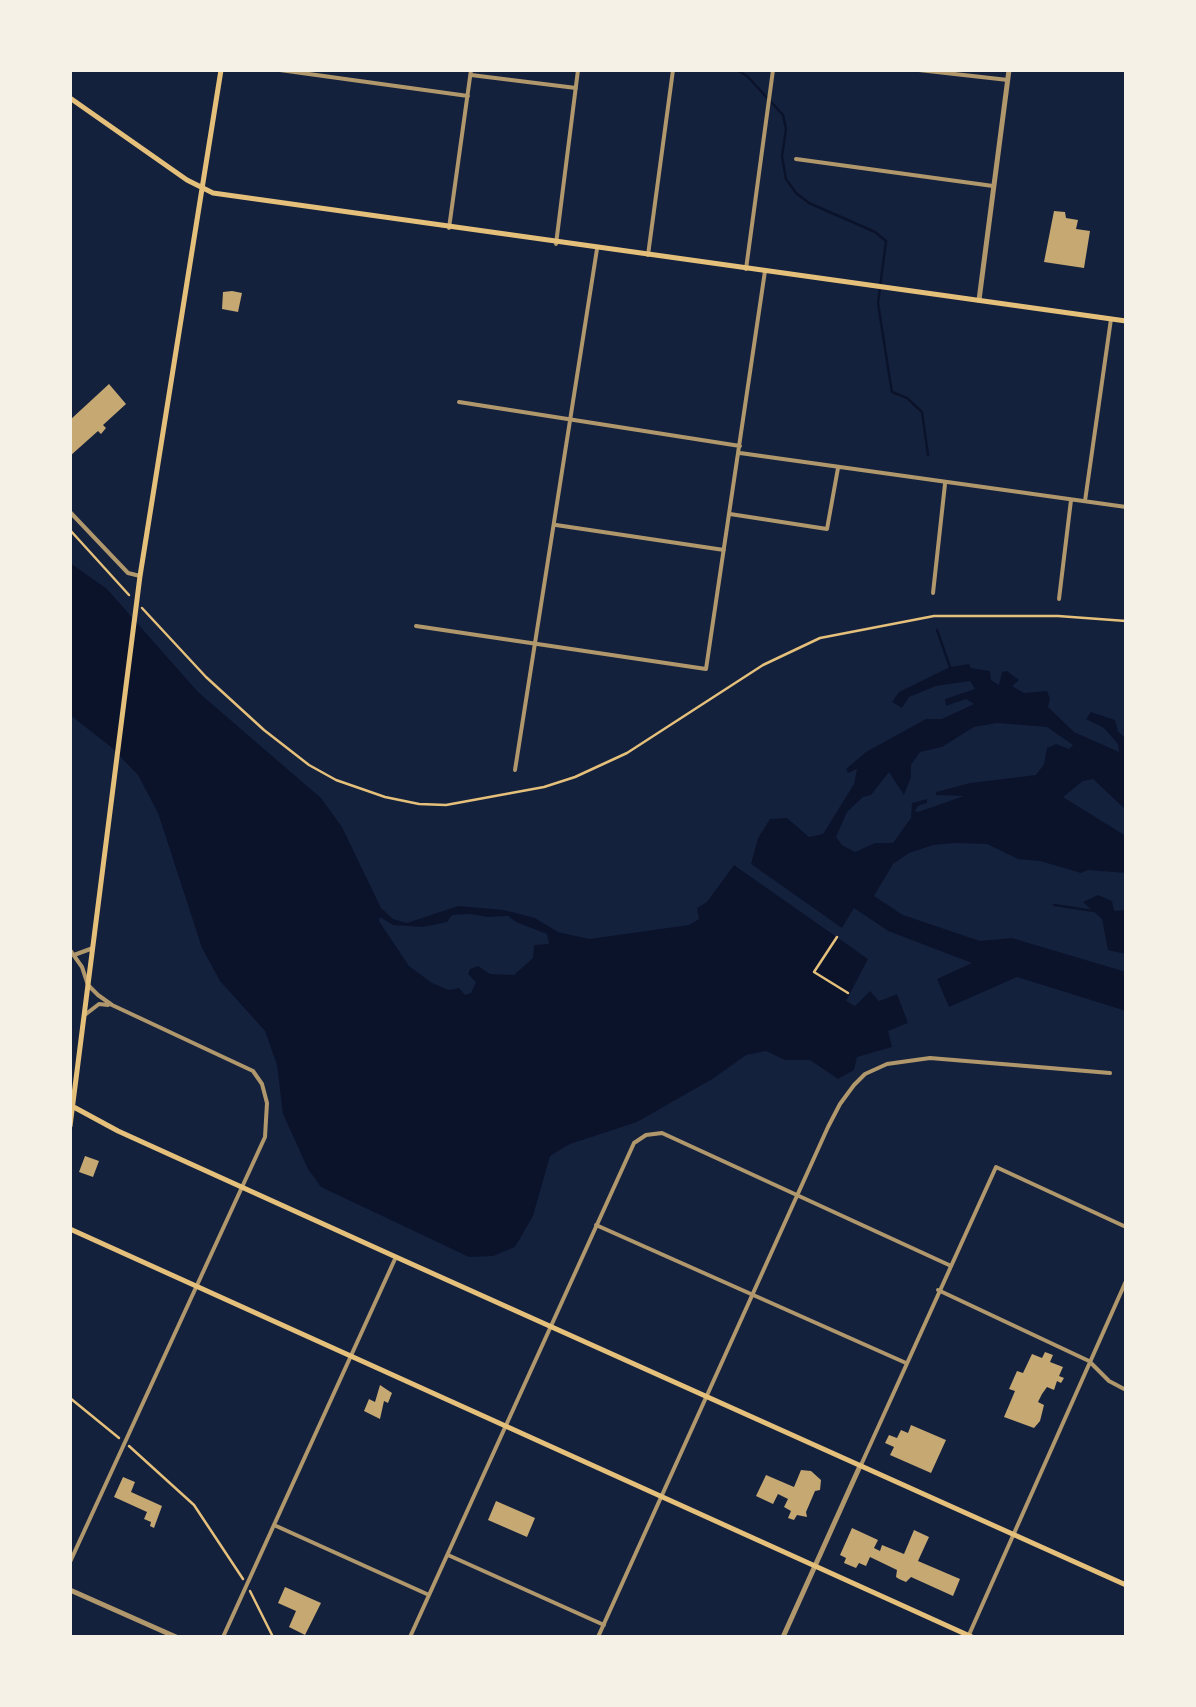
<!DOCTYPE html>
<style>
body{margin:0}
#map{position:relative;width:1196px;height:1707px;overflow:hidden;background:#14213d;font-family:"DM Sans",sans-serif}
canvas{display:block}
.frame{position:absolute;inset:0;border:72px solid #f6f1e7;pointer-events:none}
</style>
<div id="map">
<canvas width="1196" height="1707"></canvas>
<div class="frame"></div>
</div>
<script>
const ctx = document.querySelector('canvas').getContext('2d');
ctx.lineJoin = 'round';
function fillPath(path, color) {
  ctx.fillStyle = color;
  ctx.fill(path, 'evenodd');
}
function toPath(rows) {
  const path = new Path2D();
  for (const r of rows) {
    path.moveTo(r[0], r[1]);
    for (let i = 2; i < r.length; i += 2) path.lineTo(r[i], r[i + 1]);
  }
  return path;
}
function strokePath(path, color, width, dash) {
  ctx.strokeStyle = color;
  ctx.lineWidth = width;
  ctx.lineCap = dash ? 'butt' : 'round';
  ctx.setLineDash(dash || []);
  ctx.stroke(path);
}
fillPath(toPath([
 [70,563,107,589,198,692,321,798,342,827,381,908,393,919,407,923,458,906,504,910,535,918,558,932,589,939,689,925,699,919,697,908,707,902,734,865,868,959,846,1001,855,1006,870,991,879,1001,897,994,908,1023,888,1031,892,1047,857,1057,854,1070,838,1079,810,1060,785,1060,766,1051,746,1055,714,1078,637,1122,570,1144,550,1156,533,1216,515,1247,493,1256,469,1257,321,1187,308,1169,283,1114,277,1065,265,1031,220,981,202,948,158,813,138,775,111,747,70,715],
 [470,914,488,917,508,916,516,922,547,934,549,944,534,945,533,958,514,975,490,974,478,966,470,969,468,974,476,982,471,993,465,995,459,988,449,990,432,983,409,966,379,921,380,917,393,925,423,927,447,922,452,915],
 [969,664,971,668,990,671,991,680,999,685,1002,672,1007,671,1019,680,1012,686,1024,693,1047,691,1050,699,1048,707,1074,732,1119,752,1118,744,1104,728,1086,719,1091,712,1115,720,1118,731,1126,739,1126,810,1093,779,1083,781,1063,797,1126,836,1126,873,1088,870,1081,873,1040,861,1018,859,987,844,955,843,933,845,909,853,893,864,874,896,903,915,980,941,1012,938,1126,972,1126,1011,1017,977,949,1007,937,979,972,963,888,931,854,908,842,928,751,864,758,838,770,819,787,818,809,837,823,834,854,784,857,769,848,773,846,769,866,752,926,719,942,719,974,704,966,699,946,706,945,699,975,689,970,681,936,686,909,697,902,708,892,702,899,692,950,667],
 [997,723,1047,727,1073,745,1069,749,1056,744,1047,748,1044,764,1036,775,970,783,936,792,936,795,964,796,918,812,915,811,918,806,927,803,927,799,912,803,911,818,893,843,875,843,855,852,842,845,836,837,847,812,863,797,871,795,889,772,904,795,911,777,911,765,920,752,942,747,974,727],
 [1098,895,1112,901,1114,911,1126,910,1126,954,1108,950,1102,919,1083,902]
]), '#0b132b');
strokePath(toPath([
 [737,70,747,76,783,115,786,129,782,156,786,179,796,193,809,203,875,232,886,241,878,303,889,374,892,392,907,398,922,412,928,455],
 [937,630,950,667],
 [1054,905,1094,911]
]), '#0b132b', 2.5);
fillPath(toPath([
 [1054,211,1065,212,1066,218,1078,220,1076,229,1090,231,1084,268,1044,262],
 [232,291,242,293,238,312,222,309,223,292],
 [109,384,126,404,103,425,106,428,101,434,98,431,70,456,70,420],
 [85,1156,99,1161,93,1177,79,1172],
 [1045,1352,1053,1355,1050,1362,1063,1367,1059,1376,1064,1378,1061,1383,1057,1381,1054,1390,1047,1387,1042,1394,1038,1402,1044,1405,1040,1421,1034,1428,1004,1417,1015,1391,1009,1389,1017,1371,1023,1373,1032,1354,1042,1358],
 [380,1385,392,1393,388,1403,384,1401,380,1419,364,1411,369,1399,375,1402],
 [911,1425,946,1440,931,1473,890,1455,894,1447,885,1443,889,1435,897,1438,901,1430,908,1433],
 [801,1470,811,1471,821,1480,820,1490,815,1491,806,1512,807,1517,797,1515,794,1520,788,1518,791,1511,784,1507,788,1499,778,1494,773,1504,756,1496,766,1475,794,1487],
 [123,1477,135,1482,131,1492,162,1506,154,1528,150,1526,151,1522,144,1519,147,1512,114,1497],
 [496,1501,535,1518,527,1537,488,1520],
 [852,1528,878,1540,874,1548,880,1551,882,1545,904,1554,914,1530,929,1537,918,1561,960,1579,953,1596,911,1577,906,1582,899,1579,896,1577,897,1570,870,1557,866,1566,859,1563,856,1568,844,1563,846,1558,840,1555],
 [285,1587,321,1603,305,1635,289,1627,296,1611,278,1603]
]), '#c6a872');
strokePath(toPath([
 [70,530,129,595],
 [142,608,206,677,264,730,309,765,336,780,385,797,419,804,446,805,544,787,575,777,627,753,763,665,820,638,934,616,1058,616,1126,621],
 [837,937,814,972,848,993],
 [70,1398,119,1438],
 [129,1446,194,1505,243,1579],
 [250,1591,273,1637]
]), '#e5c07b', 2.5);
strokePath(toPath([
 [280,70,468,96],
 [919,70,1008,80],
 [471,75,576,88],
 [796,159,993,186],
 [449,228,471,70],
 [556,244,578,70],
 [648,255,673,70],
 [746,269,773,70],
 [459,402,740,446],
 [740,453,1126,507],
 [1085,501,1111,319],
 [70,512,128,573,140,576],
 [730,514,827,529,838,468],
 [556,525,724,550],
 [933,593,945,484],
 [1059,599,1071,500],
 [416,626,706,669,765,271],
 [515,770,597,249],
 [70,950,82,967,88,985,98,995,112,1005,253,1071,262,1084,267,1103,265,1137,70,1562],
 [74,955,93,948],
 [86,1014,99,1004,108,1005],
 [596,1225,906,1363],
 [938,1290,1089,1361,1109,1381,1126,1390],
 [861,1465,996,1167,1126,1227],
 [274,1525,429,1595],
 [448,1555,604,1625],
 [223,1637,395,1259],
 [410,1637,634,1143,646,1135,662,1133,949,1265],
 [598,1637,828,1127,840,1104,854,1085,865,1074,887,1064,930,1058,1110,1073],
 [968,1637,1126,1281]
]), '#b1986c', 4);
strokePath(toPath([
 [979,300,1009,70],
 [70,1590,176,1637],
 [783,1637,860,1466]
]), '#b1986c', 5);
strokePath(toPath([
 [70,98,187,180,213,193,1126,321],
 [70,1105,118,1131,396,1257,1126,1585],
 [70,1126,140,576,221,70],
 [70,1229,972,1637]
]), '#e5c07b', 5);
</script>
